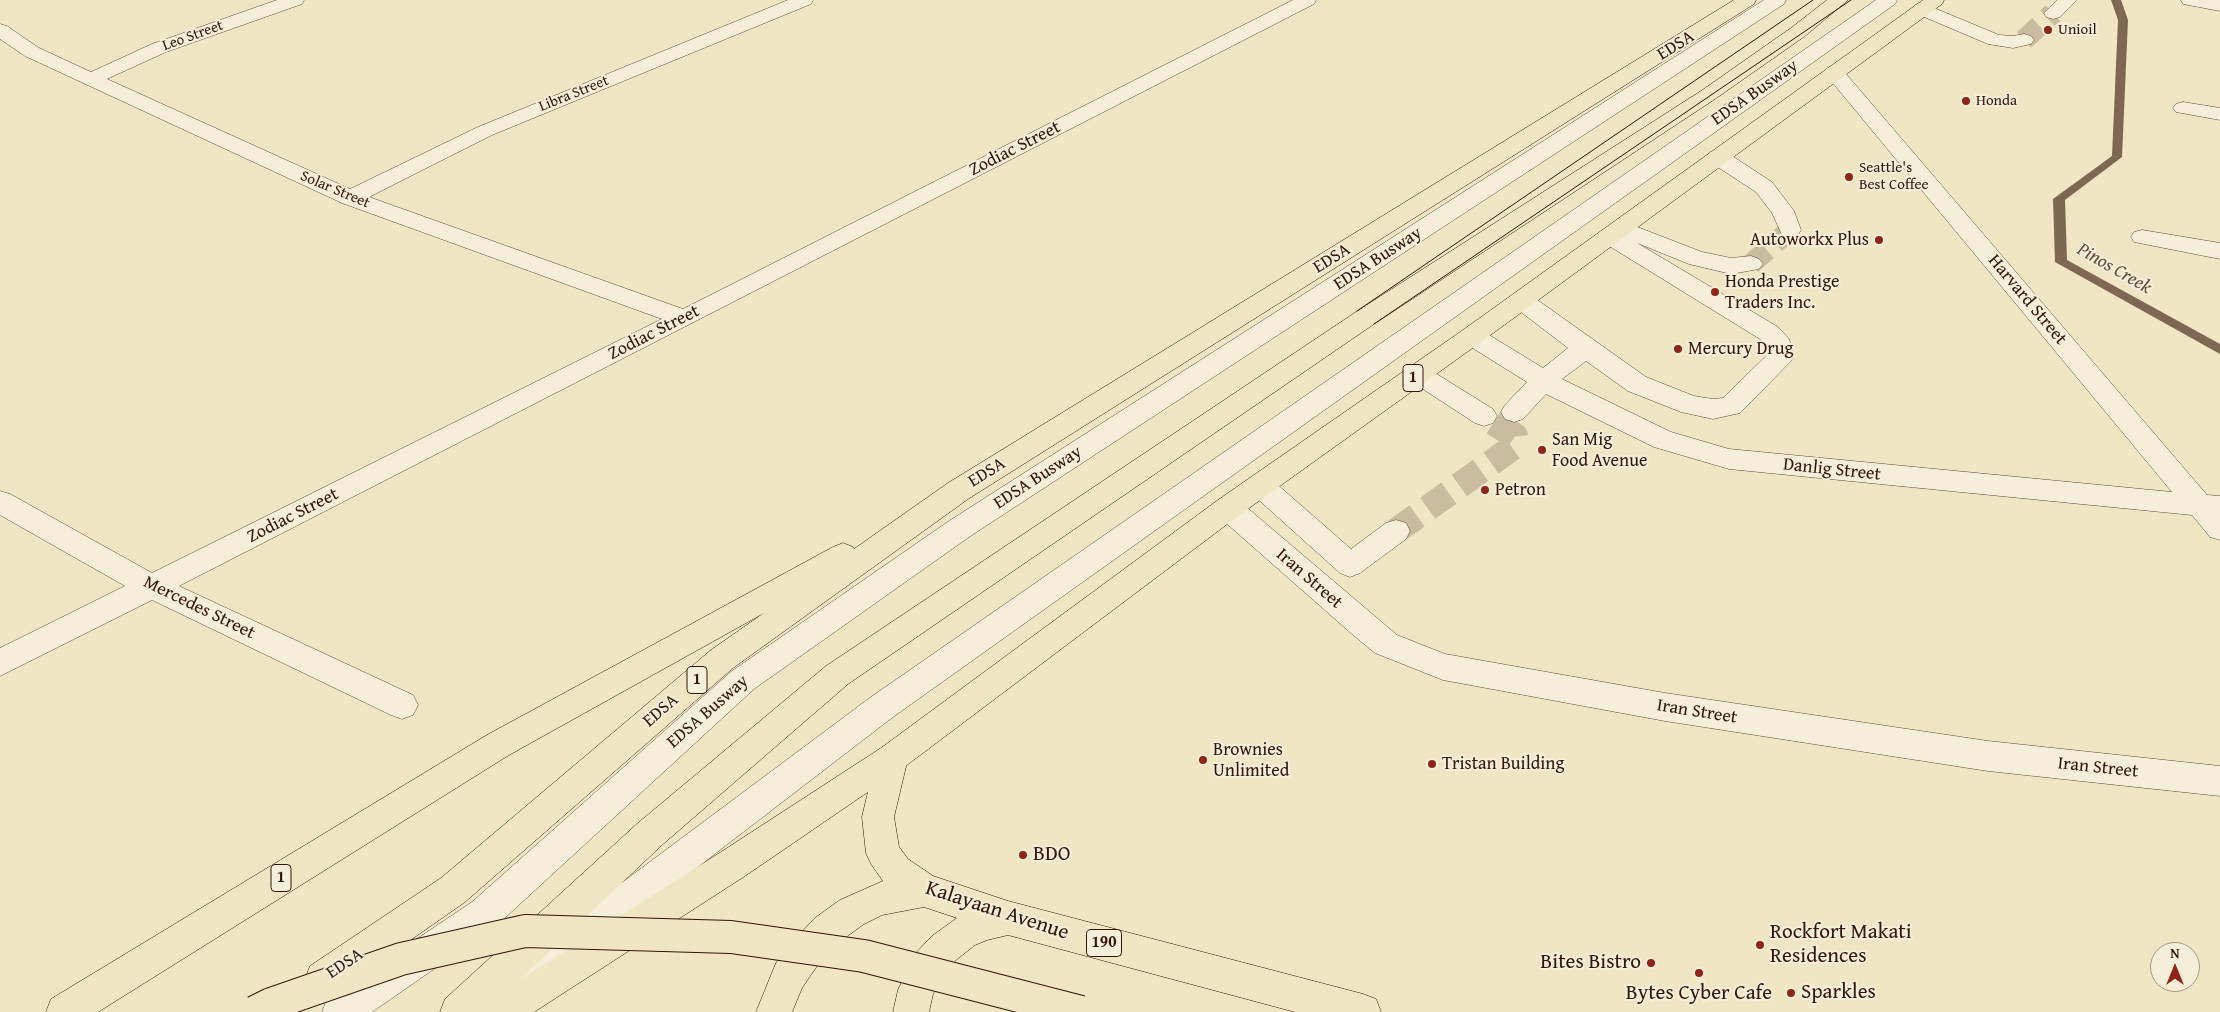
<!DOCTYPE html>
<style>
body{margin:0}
#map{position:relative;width:2220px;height:1012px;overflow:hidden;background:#f0e6c4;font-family:"Gentium Book Plus",serif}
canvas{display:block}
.north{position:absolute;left:2150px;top:942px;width:50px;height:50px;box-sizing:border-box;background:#f5efd9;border:1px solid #a79886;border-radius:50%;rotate:0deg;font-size:14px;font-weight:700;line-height:20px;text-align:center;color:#331509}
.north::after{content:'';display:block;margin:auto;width:18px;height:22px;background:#8f2418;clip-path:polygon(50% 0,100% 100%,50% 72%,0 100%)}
</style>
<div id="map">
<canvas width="2220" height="1012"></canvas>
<div class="north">N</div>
</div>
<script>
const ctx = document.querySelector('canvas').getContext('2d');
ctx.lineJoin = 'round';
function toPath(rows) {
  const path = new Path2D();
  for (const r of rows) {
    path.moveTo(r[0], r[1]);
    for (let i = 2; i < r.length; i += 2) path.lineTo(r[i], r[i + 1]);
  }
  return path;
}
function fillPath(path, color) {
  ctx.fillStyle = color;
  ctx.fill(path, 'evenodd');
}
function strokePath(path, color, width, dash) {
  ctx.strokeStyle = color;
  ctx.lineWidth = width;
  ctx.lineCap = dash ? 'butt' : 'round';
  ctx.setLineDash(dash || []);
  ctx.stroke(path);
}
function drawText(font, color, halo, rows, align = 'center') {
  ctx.font = font + ' "Gentium Book Plus",serif';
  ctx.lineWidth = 4;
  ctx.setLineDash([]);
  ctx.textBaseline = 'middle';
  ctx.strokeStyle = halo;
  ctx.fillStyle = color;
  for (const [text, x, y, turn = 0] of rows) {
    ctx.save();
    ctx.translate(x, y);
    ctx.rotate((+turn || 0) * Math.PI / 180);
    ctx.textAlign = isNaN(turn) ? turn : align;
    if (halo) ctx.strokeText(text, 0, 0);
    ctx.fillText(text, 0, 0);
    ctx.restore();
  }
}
fillPath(toPath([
 [2111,0,2121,0,2128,20,2122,157,2065,200,2067,260,2220,344,2220,354,2055,262,2053,199,2112,156,2118,20,2111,0]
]), '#7e6853');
strokePath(toPath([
 [2024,40,2053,13],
 [1751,264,1790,230]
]), '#cabc9f', 21, [21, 11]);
strokePath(toPath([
 [1396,531,1516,445,1515,436,1484,416]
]), '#cabc9f', 26, [26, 13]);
const minor = toPath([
 [277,0,304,0,302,4,166,52,107,79,350,189,478,127,788,0,813,0,811,4,492,135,369,197,683,309,1293,0,1316,0,1314,4,179,586,413,695,418,705,413,715,402,719,391,715,152,600,0,676,0,648,125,586,0,515,0,491,10,494,152,573,662,319,342,203,25,56,0,39,0,24,7,26,39,48,91,72,152,44,277,0],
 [1764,0,1786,0,1784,4,969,537,754,689,496,926,372,1012,322,1012,327,999,472,902,732,671,949,521,1764,0],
 [1876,0,1897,0,1895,4,893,717,509,1012,461,1012,466,999,871,697,1876,0],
 [2057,0,2077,0,2060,17,2053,19,2046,17,2044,13,2057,0],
 [2181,0,2220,0,2220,11,2183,4,2181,0],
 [1922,3,1999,35,2013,36,2024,34,2031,36,2034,40,2031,44,2013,48,1988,44,1915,13,1913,9,1915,5,1922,3],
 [1834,66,1841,68,2207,495,2220,496,2220,540,2210,537,2192,515,1729,469,1654,447,1546,394,1523,419,1514,422,1505,419,1501,412,1505,405,1527,382,1463,342,1460,336,1463,330,1472,327,1481,330,1543,368,1568,348,1513,306,1509,300,1513,294,1521,292,1529,294,1646,377,1694,396,1713,399,1723,398,1769,353,1768,348,1760,339,1601,241,1598,236,1601,231,1609,229,1616,230,1619,225,1627,223,1702,252,1731,258,1751,256,1759,259,1763,264,1759,269,1731,274,1689,264,1637,243,1778,327,1789,339,1794,355,1791,361,1740,413,1713,419,1681,412,1628,391,1586,361,1562,379,1566,381,1671,432,1729,449,2172,492,1827,76,1824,72,1827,68,1834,66],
 [2183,102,2220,108,2220,120,2176,112,2173,108,2176,104,2183,102],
 [1718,150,1726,152,1772,182,1794,211,1801,230,1798,235,1790,237,1782,235,1772,213,1756,192,1710,162,1707,157,1710,152,1718,150],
 [2142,230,2220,243,2220,259,2134,242,2131,237,2134,232,2142,230],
 [1418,365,1427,368,1493,409,1497,416,1493,423,1484,426,1475,423,1409,380,1405,374,1409,368,1418,365],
 [1261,475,1271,479,1351,549,1386,523,1396,520,1406,523,1410,531,1406,539,1360,573,1350,577,1340,573,1251,493,1247,486,1251,479,1261,475],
 [1228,497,1238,500,1397,635,1445,654,1665,693,1988,741,2220,766,2220,796,1988,771,1665,721,1443,680,1375,653,1352,634,1218,516,1214,508,1218,500,1228,497]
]);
const major = toPath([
 [892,743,903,748,908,758,894,817,899,847,908,859,933,876,1008,901,1363,994,1376,999,1381,1012,1295,1012,1008,935,987,940,975,945,956,960,940,981,933,994,929,1012,893,1012,898,990,914,955,932,936,957,918,924,907,882,915,864,924,839,942,819,963,802,988,792,1012,756,1012,776,963,795,939,815,918,840,900,883,881,871,864,866,853,862,817,876,758,881,748,892,743]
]);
const highway = toPath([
 [1734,0,1756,0,1754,4,968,499,733,668,465,902,336,992,323,997,310,992,305,979,310,966,441,878,711,650,764,613,509,755,98,1012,46,1012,51,999,487,735,833,547,843,543,853,547,854,549,948,483,1734,0],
 [1827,0,1848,0,1805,36,1715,99,1374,324,848,684,662,845,519,980,721,852,881,748,1218,500,1463,330,1923,0,1944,0,1942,4,1481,342,1238,516,903,768,745,876,534,1012,440,1012,445,999,638,823,826,666,1356,312,1701,91,1791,28,1827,0]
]);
strokePath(minor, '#624938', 1);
strokePath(major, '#331509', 1);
strokePath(highway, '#331509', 1);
fillPath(minor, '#f5efd9');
fillPath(major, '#f0e6c4');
fillPath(highway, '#f0e6c4');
strokePath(toPath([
 [1357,311,1813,0],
 [1374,324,1851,0]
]), '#331509', 1);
const highwayBridge = toPath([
 [255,1012,271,1004,401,959,525,931,731,937,864,956,1081,1012]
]);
strokePath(highwayBridge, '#331509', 34, []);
strokePath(highwayBridge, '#f0e6c4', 32);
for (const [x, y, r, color] of [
 [2048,30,5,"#8f2418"],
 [1966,101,5,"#8f2418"],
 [1849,177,5,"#8f2418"],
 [1879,240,5,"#8f2418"],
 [1715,292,5,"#8f2418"],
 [1678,349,5,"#8f2418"],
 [1542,450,5,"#8f2418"],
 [1485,490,5,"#8f2418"],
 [1203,760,5,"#8f2418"],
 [1432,764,5,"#8f2418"],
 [1023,855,5,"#8f2418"],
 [1760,945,5,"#8f2418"],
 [1651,963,5,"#8f2418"],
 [1699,973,5,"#8f2418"],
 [1791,993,5,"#8f2418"]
]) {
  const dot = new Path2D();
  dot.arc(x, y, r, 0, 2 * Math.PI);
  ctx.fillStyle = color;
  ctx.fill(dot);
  strokePath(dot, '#f5efd9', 2);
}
drawText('15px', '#331509', '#f5efd9', [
 ["Unioil",2058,30],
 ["Honda",1976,101],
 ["Seattle's",1859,168],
 ["Best Coffee",1859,185]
], 'left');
drawText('15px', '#331509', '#f5efd9', [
 ["Leo Street",193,36,-20],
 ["Libra Street",574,94,-22],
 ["Solar Street",335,190,23]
]);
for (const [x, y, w] of [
 [1413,378,20],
 [697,680,20],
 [281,878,20],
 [1104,943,35]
]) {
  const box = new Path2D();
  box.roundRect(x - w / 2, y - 13.5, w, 27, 4);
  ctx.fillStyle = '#f5efd9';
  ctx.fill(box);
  strokePath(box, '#331509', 1);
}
drawText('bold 16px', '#331509', null, [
 ["1",1413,378],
 ["1",697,680],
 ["1",281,878],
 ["190",1104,943]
]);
drawText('18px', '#331509', '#f5efd9', [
 ["EDSA",1676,46,-32],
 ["EDSA Busway",1755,93,-35],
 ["Zodiac Street",1015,149,-27],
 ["EDSA",1332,259,-32],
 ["EDSA Busway",1378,259,-33],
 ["Harvard Street",2027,300,50],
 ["Zodiac Street",654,333,-27],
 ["Danlig Street",1832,470,6],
 ["EDSA",987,473,-32],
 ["EDSA Busway",1038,478,-33],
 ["Zodiac Street",293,516,-27],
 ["Iran Street",1309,579,41],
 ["Mercedes Street",199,608,26],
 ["EDSA",661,711,-41],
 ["EDSA Busway",708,712,-41],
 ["Iran Street",1697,712,9],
 ["Iran Street",2098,768,6],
 ["EDSA",345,964,-34]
]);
drawText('18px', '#331509', '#f5efd9', [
 ["Autoworkx Plus",1869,240,"right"],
 ["Honda Prestige",1725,282],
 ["Traders Inc.",1725,303],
 ["Mercury Drug",1688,349],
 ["San Mig",1552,440],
 ["Food Avenue",1552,461],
 ["Petron",1495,490],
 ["Brownies",1213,750],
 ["Unlimited",1213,771],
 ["Tristan Building",1442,764]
], 'left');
drawText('italic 19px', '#654c3a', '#f5efd9', [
 ["Pinos Creek",2114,269,30]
]);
drawText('21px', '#331509', '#f5efd9', [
 ["BDO",1033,855],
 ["Rockfort Makati",1770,933],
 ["Residences",1770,957],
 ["Bites Bistro",1641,963,"right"],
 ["Sparkles",1801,993],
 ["Bytes Cyber Cafe",1699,994,"center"]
], 'left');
drawText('21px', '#331509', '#f5efd9', [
 ["Kalayaan Avenue",997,911,18]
]);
</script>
